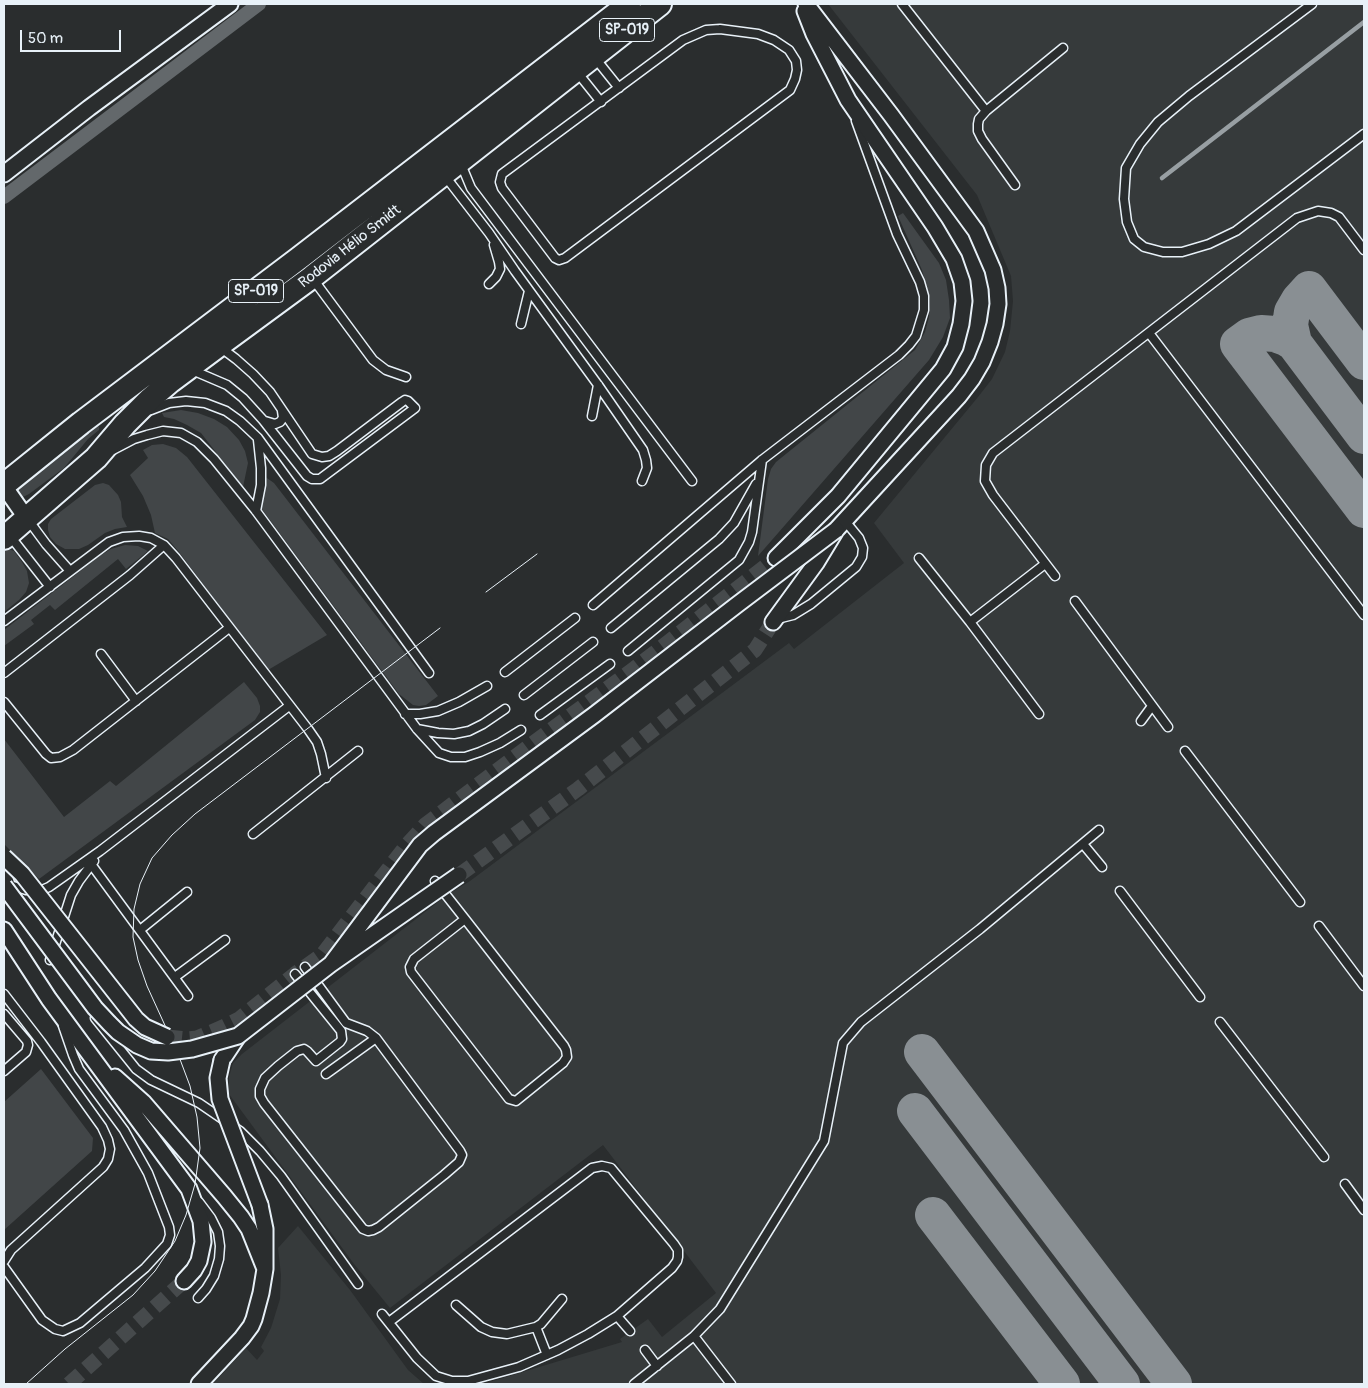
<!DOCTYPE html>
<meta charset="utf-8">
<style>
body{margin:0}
#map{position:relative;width:1368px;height:1388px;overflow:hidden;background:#2a2d2e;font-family:Pangolin,sans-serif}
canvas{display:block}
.frame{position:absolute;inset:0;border:5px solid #e8f1f8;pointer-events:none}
.scale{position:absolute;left:20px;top:30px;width:101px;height:22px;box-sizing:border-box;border:2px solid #e8f1f8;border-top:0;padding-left:6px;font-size:15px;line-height:18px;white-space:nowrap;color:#e8f1f8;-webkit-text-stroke:4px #2a2d2e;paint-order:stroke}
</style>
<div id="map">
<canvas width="1368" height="1388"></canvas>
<div class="frame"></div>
<div class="scale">50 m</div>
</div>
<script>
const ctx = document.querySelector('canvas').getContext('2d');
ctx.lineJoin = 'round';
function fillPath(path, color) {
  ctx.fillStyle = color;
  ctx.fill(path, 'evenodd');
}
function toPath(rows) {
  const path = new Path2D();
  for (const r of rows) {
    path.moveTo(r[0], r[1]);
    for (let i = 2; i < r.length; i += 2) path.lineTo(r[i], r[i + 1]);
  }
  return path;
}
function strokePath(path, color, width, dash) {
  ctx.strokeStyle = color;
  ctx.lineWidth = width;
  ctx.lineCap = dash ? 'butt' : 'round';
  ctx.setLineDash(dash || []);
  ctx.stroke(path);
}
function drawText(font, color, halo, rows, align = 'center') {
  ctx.font = font + ' Pangolin,sans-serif';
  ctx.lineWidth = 5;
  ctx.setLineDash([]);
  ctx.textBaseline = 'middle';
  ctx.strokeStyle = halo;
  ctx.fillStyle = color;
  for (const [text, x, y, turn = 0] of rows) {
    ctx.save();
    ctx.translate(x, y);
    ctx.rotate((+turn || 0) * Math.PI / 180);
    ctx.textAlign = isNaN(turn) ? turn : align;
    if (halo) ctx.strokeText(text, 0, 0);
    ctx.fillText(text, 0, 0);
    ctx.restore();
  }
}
fillPath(toPath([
 [828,4,1364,4,1364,1384,483,1384,622,1342,620,1339,648,1319,662,1337,716,1293,603,1145,390,1308,354,1264,229,1094,229,1077,233,1063,242,1054,447,895,470,881,789,643,794,649,904,563,874,523,978,397,992,379,1005,352,1010,331,1013,301,1011,276,977,195],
 [298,1226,350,1290,408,1370,424,1384,213,1384,246,1348,257,1360,264,1351,261,1347,271,1328,280,1299,281,1275,278,1248]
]), '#363a3b');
fillPath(toPath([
 [903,213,939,263,946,280,949,300,950,318,943,337,929,360,758,556,768,479,771,469,776,462,915,350,925,332,929,317,930,299,922,270,898,216],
 [181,410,198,413,214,419,227,427,239,440,245,451,248,463,243,487,201,433,187,425,174,419,164,417,162,413],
 [97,425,99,427,99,430,88,439,64,468,29,494,23,497,19,496,17,487,93,426],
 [163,444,176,448,187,457,327,635,268,670,179,552,168,539,155,533,151,515,143,496,130,475,148,458,143,450,152,445],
 [264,476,274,483,438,696,426,705,419,706,413,705,399,694,261,508],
 [103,483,109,485,118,495,121,502,122,517,127,527,115,529,105,533,88,545,79,549,65,549,56,544,50,537,48,530,48,524,51,519,95,485],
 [125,545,138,546,148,551,126,569,118,559,55,610,50,605,31,620,34,624,4,646,4,630,101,555,111,549],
 [4,549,8,549,14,551,22,562,27,571,29,583,26,592,19,600,4,612],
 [244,682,257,698,260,706,260,712,255,720,39,879,4,844,4,739,64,817,110,781,116,786],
 [41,1069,93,1138,92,1151,4,1230,4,1102]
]), '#424648');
strokePath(toPath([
 [1162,178,1364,22]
]), '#989fa3', 4.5);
strokePath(toPath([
 [4,197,259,4]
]), '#63686b', 14);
strokePath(toPath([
 [1294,343,1290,325,1292,312,1299,300,1309,289,1364,362],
 [1364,436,1294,343,1286,338,1275,334,1261,333,1249,336,1238,344,1364,510],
 [922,1052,1174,1384],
 [915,1111,1122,1384],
 [933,1215,1062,1384]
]), '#898f93', 36);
strokePath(toPath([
 [459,875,578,789,755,650,773,622],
 [167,1037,186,1039,197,1038,223,1027,239,1019,295,974,322,955,406,846,425,825,536,741,635,668,776,558],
 [69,1384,184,1281]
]), '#464a4c', 15, [15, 8]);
const lane = toPath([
 [902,4,986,111],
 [1312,4,1189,96,1158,122,1140,144,1126,168,1124,199,1127,222,1134,239,1144,247,1163,252,1182,252,1209,244,1236,231,1364,134],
 [720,29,758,34,774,40,789,50,796,61,797,70,795,79,790,90,565,258,559,260,555,258,502,188,500,182,502,174,683,40,706,30,720,29],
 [595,58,619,88],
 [577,72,601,102],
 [461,164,471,188,692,481],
 [445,176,489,233,515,271,598,385,643,450,646,460,647,468,642,481],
 [1015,185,982,139,978,131,978,124,979,119,986,111,1063,48],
 [313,279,373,360,386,370,406,377],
 [489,284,496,277,500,269,499,262,494,245],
 [521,324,529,291],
 [1149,333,1364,615],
 [192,370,227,385,243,398,263,420,307,476,312,479,320,479,415,408,408,401,405,400,402,402,337,451,329,456,322,457,312,454,270,392,253,374,236,359,220,347],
 [151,410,169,403,186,401,205,403,226,411,240,421,258,438,429,673],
 [592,416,598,385],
 [265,421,275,424,280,422,283,418,282,411],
 [113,450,134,439,147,435,163,431,181,433,197,442,214,459,256,511,417,729,439,753,451,757,465,757,480,752,500,743,521,730],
 [256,511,261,485,261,468,258,440],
 [29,521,46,544,70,571],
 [10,536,50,587],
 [919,558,970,622,1039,714],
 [1055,576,993,495,985,481,986,465,993,453,1297,218,1318,211,1331,213,1339,217,1364,250],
 [1075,601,1168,727],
 [593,605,762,460,899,355,909,345,916,336,924,310,924,296,920,282,897,234,856,121],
 [777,619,793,615,811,604,856,567,862,557,863,548,859,538,845,521],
 [4,621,109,542,123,537,139,536,151,538,164,545,176,558,308,729,317,742,321,754,326,778],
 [970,622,1045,564],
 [611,628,719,539,734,523,756,484],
 [628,651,739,560,749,542,752,532,762,460],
 [101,654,136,701],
 [505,672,575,618],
 [4,673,130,575,164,545],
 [524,695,593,642],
 [4,702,46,754,51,758,60,757,73,750,229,628],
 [405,714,420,714,438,711,459,702,487,686],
 [540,715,610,664],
 [1141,721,1152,706],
 [417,729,438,733,454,734,469,731,483,724,505,709],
 [1185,751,1300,902],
 [253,834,358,751],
 [1083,844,1102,867],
 [88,860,188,996],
 [4,865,12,889],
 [435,881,465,919,564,1046,566,1050,567,1057,563,1063,516,1101,509,1099,411,972,410,967,414,959,465,919],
 [10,885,26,890,42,890,49,887,100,851,289,706],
 [1120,891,1200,997],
 [1319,926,1364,986],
 [140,930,187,892],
 [50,960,71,895,79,881,94,861],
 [295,974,341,1031,342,1039,340,1042,316,1061,307,1051,304,1049,297,1051,278,1066,265,1078,260,1089,260,1096,264,1103,363,1229,368,1231,373,1230,379,1227,444,1175,459,1162,462,1155,460,1151,376,1038,367,1031,346,1023,305,967],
 [175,977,225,940],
 [4,994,41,1042,102,1127,108,1140,110,1149,108,1159,103,1167,11,1250,4,1261],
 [4,1014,27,1041,28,1045,26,1052,4,1071],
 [95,1018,136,1069,151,1080,199,1103,240,1131,260,1151,281,1176,358,1284],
 [1220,1022,1324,1157],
 [326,1074,376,1038],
 [1345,1184,1364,1210],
 [4,1267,42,1320,55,1329,63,1331,80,1323,145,1268,167,1244,170,1235,169,1227,148,1173,124,1130,79,1069,73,1055,63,1026],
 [198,1298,206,1289,214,1276,219,1259,220,1246,218,1232,211,1218,199,1202],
 [456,1305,481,1327,492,1332,507,1334,536,1327,547,1355],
 [382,1314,417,1358,436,1376,452,1381,468,1381,519,1367,558,1350,588,1334,617,1316,630,1331],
 [389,1322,592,1168,602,1166,611,1168,674,1244,678,1250,678,1257,677,1261,672,1268,617,1316],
 [536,1327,541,1324,562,1299],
 [694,1336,731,1384],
 [645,1350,657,1366],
 [634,1384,694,1336,720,1309,824,1141,843,1043,861,1022,980,929,1099,830]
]);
const street = toPath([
 [4,174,89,108,230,4],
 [4,486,27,519],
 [776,558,838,496,943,369,955,347,961,324,964,301,962,282,954,259,935,227,848,100,814,34,805,11],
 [773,622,816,563,836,530,959,396,972,379,982,362,990,342,995,324,998,304,997,288,993,270,976,231,891,115,806,4],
 [4,930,49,999,189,1189,201,1221,203,1242,199,1261,194,1270,184,1281],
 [222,1060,238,1036],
 [115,1077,143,1102,224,1196,241,1217,249,1229,265,1269],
 [199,1384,242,1338,251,1326,254,1319,261,1293,265,1269,265,1229,260,1205]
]);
const primary = toPath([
 [4,485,81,423,298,259,629,4],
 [4,538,96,458,125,424,150,399,171,381,218,346,312,277,660,4]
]);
strokePath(lane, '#e8f1f8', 11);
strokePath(street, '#e8f1f8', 19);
strokePath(primary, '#e8f1f8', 26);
strokePath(lane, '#2a2d2e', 8);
strokePath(street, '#2a2d2e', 15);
strokePath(primary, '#2a2d2e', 22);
strokePath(toPath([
 [486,592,537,554],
 [26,1384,65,1349,133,1295,155,1271,175,1241,186,1215,195,1184,200,1148,197,1117,190,1086,178,1054,147,986,138,960,133,937,134,909,140,884,152,858,172,835,195,814,440,628]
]), '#e8f1f8', 1);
const streetBridge = toPath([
 [4,857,22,874,136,1019,145,1027,167,1037],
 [4,886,95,1008,109,1023,118,1032,137,1045,151,1051,168,1052,192,1049,238,1036,331,964,459,875],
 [331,964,420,845,434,833,594,715,738,604,836,530],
 [222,1060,218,1078,220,1099,260,1205]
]);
strokePath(streetBridge, '#e8f1f8', 19, []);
strokePath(streetBridge, '#2a2d2e', 15);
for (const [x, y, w] of [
 [627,30,55],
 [256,291,55]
]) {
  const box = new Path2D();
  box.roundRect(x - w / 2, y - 11.5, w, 23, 4);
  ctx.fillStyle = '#2a2d2e';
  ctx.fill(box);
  strokePath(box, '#e8f1f8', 1);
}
drawText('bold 14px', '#e8f1f8', null, [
 ["SP-019",627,30],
 ["SP-019",256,291]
]);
drawText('15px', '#e8f1f8', '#2a2d2e', [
 ["Rodovia Hélio Smidt",350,247,-38]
]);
</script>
